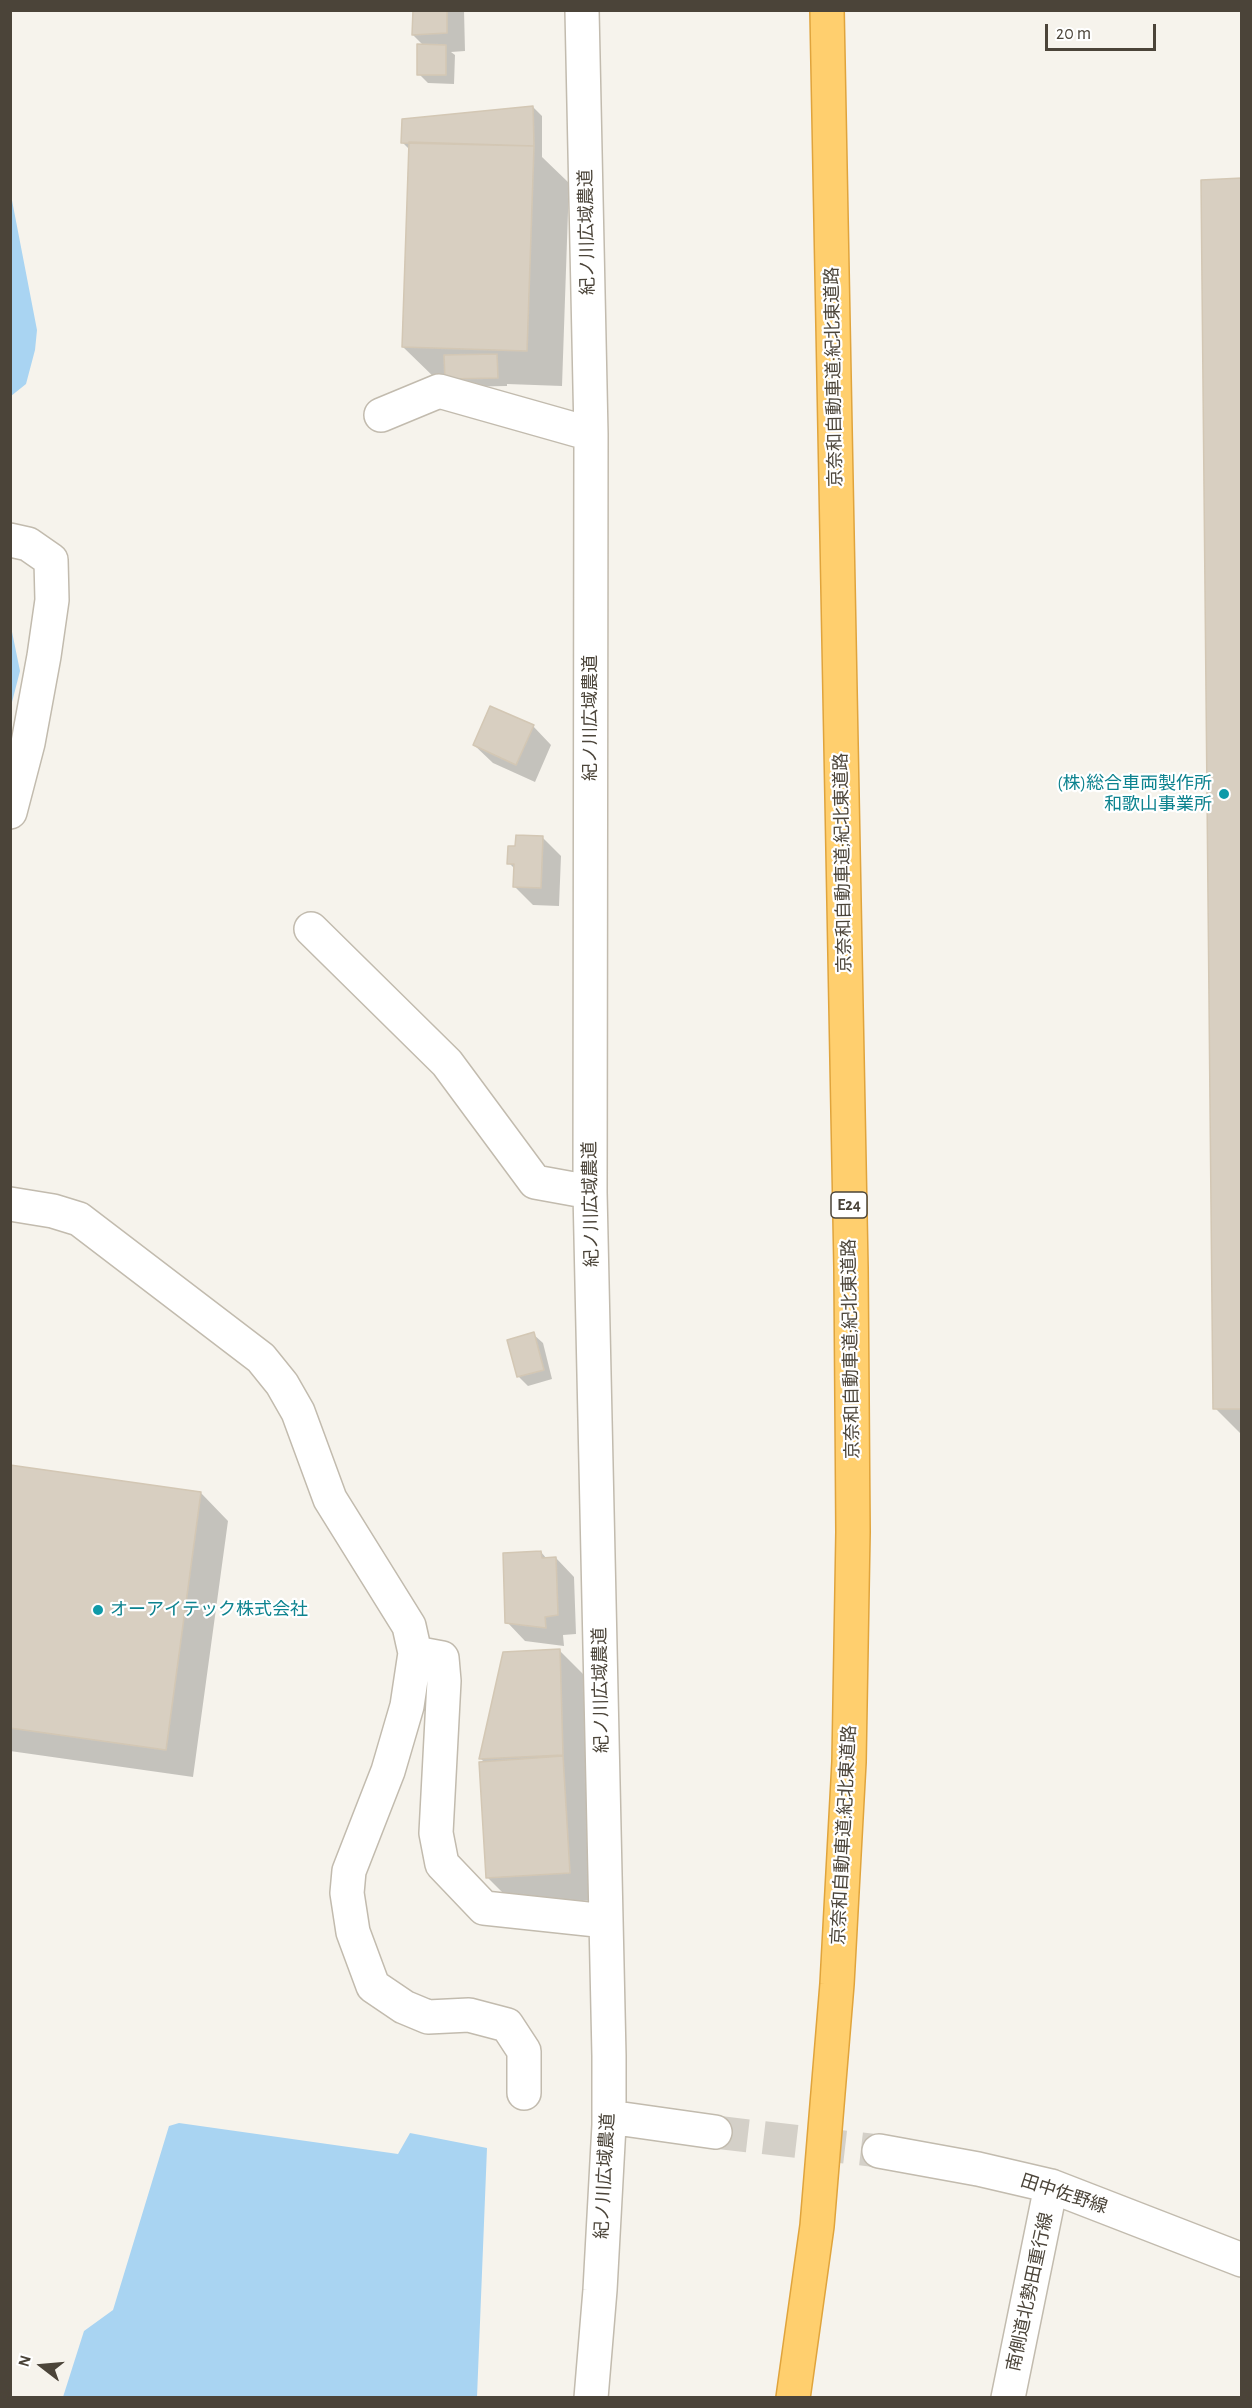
<!DOCTYPE html>
<meta charset="utf-8">
<style>
body{margin:0}
#map{position:relative;width:1252px;height:2408px;overflow:hidden;background:#f6f3ec;font-family:"Alegreya Sans",sans-serif}
canvas{display:block}
.frame{position:absolute;inset:0;border:12px solid #4b4439;pointer-events:none}
.north{position:absolute;left:12px;top:2336px;width:60px;height:60px;-webkit-text-stroke:4px #fff;paint-order:stroke;rotate:286deg;font-size:16px;font-weight:700;line-height:24px;text-align:center;color:#4b4439}
.north::after{content:'';display:block;margin:auto;width:21px;height:27px;background:#4b4439;clip-path:polygon(50% 0,100% 100%,50% 72%,0 100%)}
.scale{position:absolute;left:1045px;top:24px;width:111px;height:27px;box-sizing:border-box;border:3px solid #4b4439;border-top:0;padding-left:8px;font-size:18px;line-height:21px;white-space:nowrap;color:#4b4439;-webkit-text-stroke:4px #fff;paint-order:stroke}
</style>
<div id="map">
<canvas width="1252" height="2408"></canvas>
<div class="frame"></div>
<div class="north">N</div>
<div class="scale">20 m</div>
</div>
<script>
const ctx = document.querySelector('canvas').getContext('2d');
ctx.lineJoin = 'round';
function fillPath(path, color) {
  ctx.fillStyle = color;
  ctx.fill(path, 'evenodd');
}
function toPath(rows) {
  const path = new Path2D();
  for (const r of rows) {
    path.moveTo(r[0], r[1]);
    for (let i = 2; i < r.length; i += 2) path.lineTo(r[i], r[i + 1]);
  }
  return path;
}
function strokePath(path, color, width, dash) {
  ctx.strokeStyle = color;
  ctx.lineWidth = width;
  ctx.lineCap = dash ? 'butt' : 'round';
  ctx.setLineDash(dash || []);
  ctx.stroke(path);
}
function drawText(font, color, halo, rows, align = 'center') {
  ctx.font = font + ' "Alegreya Sans","Noto Sans JP",sans-serif';
  ctx.lineWidth = 4.5;
  ctx.setLineDash([]);
  ctx.textBaseline = 'middle';
  ctx.strokeStyle = halo;
  ctx.fillStyle = color;
  for (const [text, x, y, turn = 0] of rows) {
    ctx.save();
    ctx.translate(x, y);
    ctx.rotate((+turn || 0) * Math.PI / 180);
    ctx.textAlign = isNaN(turn) ? turn : align;
    if (halo) ctx.strokeText(text, 0, 0);
    ctx.fillText(text, 0, 0);
    ctx.restore();
  }
}
fillPath(toPath([
 [10,190,37,330,35,350,26,384,11,396],
 [10,622,20,671,11,706,10,706],
 [179,2123,398,2154,410,2133,487,2148,477,2397,63,2397,84,2331,113,2310,169,2126]
]), '#a9d4f2');
fillPath(toPath([
 [414,10,464,10,465,51,451,52,455,55,454,84,428,83,419,74,424,46,413,35],
 [533,107,542,116,542,157,569,183,562,386,507,384,507,386,455,387,439,382,403,347,410,150,402,142],
 [1242,180,1242,1435,1215,1408],
 [533,726,551,745,535,782,493,763,474,745],
 [543,838,561,856,559,906,533,905,514,886,515,869,509,863,517,848],
 [533,1334,543,1343,552,1379,528,1386,518,1376],
 [10,1467,201,1493,228,1521,193,1777,10,1751],
 [541,1552,547,1559,556,1558,574,1577,576,1634,563,1635,564,1646,525,1641,507,1622],
 [560,1651,587,1678,597,1900,515,1905,487,1877,485,1763,481,1759,504,1654]
]), '#0003');
const building = toPath([
 [413,10,447,10,447,33,412,35,413,10],
 [417,44,446,45,446,75,417,75,417,44],
 [533,106,534,146,401,143,402,119,533,106],
 [409,142,534,146,527,351,402,347,409,142],
 [1242,178,1242,1409,1213,1409,1201,180,1242,178],
 [497,354,498,378,445,379,444,355,497,354],
 [490,706,534,725,516,765,473,745,490,706],
 [516,835,543,836,541,888,513,887,514,864,507,864,508,846,515,846,516,835],
 [534,1332,544,1370,517,1377,507,1340,534,1332],
 [10,1465,201,1492,166,1750,10,1728,10,1465],
 [541,1551,542,1558,556,1557,558,1615,545,1617,546,1628,505,1623,503,1553,541,1551],
 [560,1649,563,1755,479,1759,503,1652,560,1649],
 [563,1756,570,1873,486,1878,479,1762,563,1756]
]);
fillPath(building, '#d8cfc1');
strokePath(building, '#d3c7b4', 1.5);
strokePath(toPath([
 [715,2132,879,2151]
]), '#d4d0c8', 33, [33, 16]);
const minor = toPath([
 [582,10,591,434,590,1192,609,2056,609,2125,600,2290,591,2398],
 [381,415,439,391,591,434],
 [10,540,28,544,51,560,52,600,44,656,28,743,10,812],
 [311,929,447,1063,535,1182,590,1192],
 [10,1204,53,1211,79,1219,261,1358,282,1384,298,1412,330,1499,409,1626,415,1653,442,1658,444,1681,436,1833,442,1864,484,1908,606,1921],
 [415,1653,407,1706,388,1771,349,1871,347,1893,353,1932,373,1986,404,2007,428,2017,469,2015,507,2025,524,2051,524,2093],
 [609,2117,715,2132],
 [879,2151,978,2169,1051,2186,1242,2260],
 [1008,2398,1051,2186]
]);
const highway = toPath([
 [793,2398,817,2226,837,1984,849,1762,853,1532,851,1268,827,10]
]);
strokePath(minor, '#c2bbae', 36);
strokePath(highway, '#e0a43c', 36);
strokePath(minor, '#fff', 33);
strokePath(highway, '#ffcf6e', 33);
for (const [x, y, r, color] of [
 [1224,794,6,"#0f9aa8"],
 [98,1610,6,"#0f9aa8"]
]) {
  const dot = new Path2D();
  dot.arc(x, y, r, 0, 2 * Math.PI);
  ctx.fillStyle = color;
  ctx.fill(dot);
  strokePath(dot, '#fff', 2);
}
for (const [x, y, w] of [
 [849,1205,36]
]) {
  const box = new Path2D();
  box.roundRect(x - w / 2, y - 13, w, 26, 4.5);
  ctx.fillStyle = '#fff';
  ctx.fill(box);
  strokePath(box, '#4b4439', 1.5);
}
drawText('bold 16px', '#4b4439', null, [
 ["E24",849,1205]
]);
drawText('18px', '#4b4439', '#fff', [
 ["紀ノ川広域農道",587,232,-91],
 ["京奈和自動車道;紀北東道路",834,377,-91],
 ["紀ノ川広域農道",591,718,-90],
 ["京奈和自動車道;紀北東道路",843,863,-91],
 ["紀ノ川広域農道",591,1204,-91],
 ["京奈和自動車道;紀北東道路",851,1349,-91],
 ["紀ノ川広域農道",601,1690,-91],
 ["京奈和自動車道;紀北東道路",844,1835,-87],
 ["紀ノ川広域農道",605,2176,-87],
 ["田中佐野線",1064,2194,18],
 ["南側道北勢田重行線",1030,2292,-78]
]);
drawText('18px', '#0d838f', '#fff', [
 ["(株)総合車両製作所",1212,784],
 ["和歌山事業所",1212,805],
 ["オーアイテック株式会社",110,1610,"left"]
], 'right');
</script>
